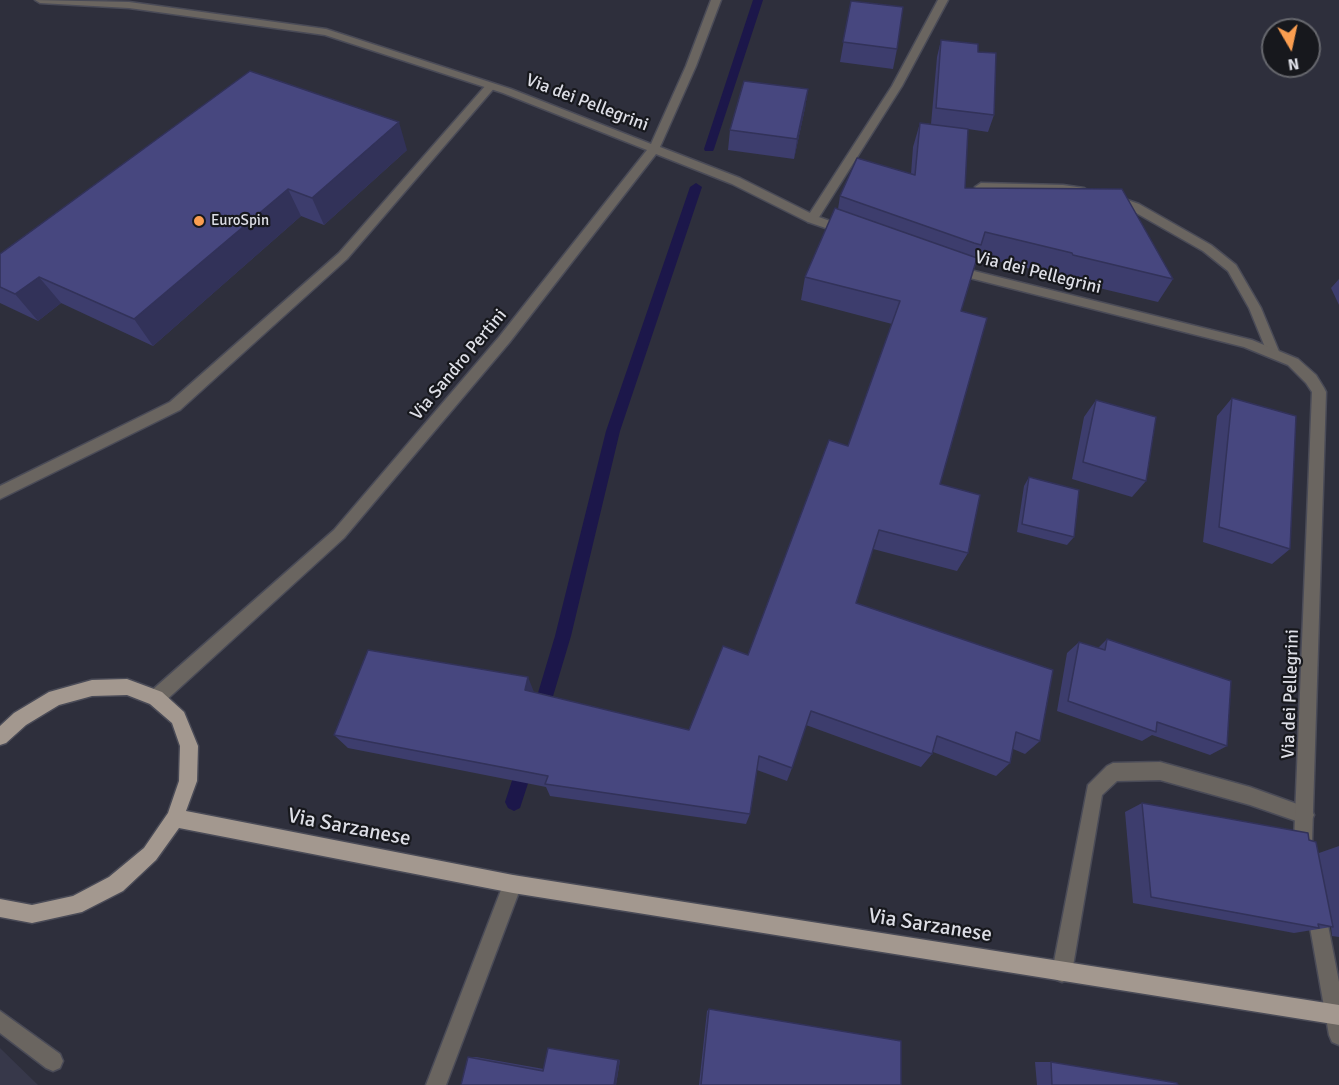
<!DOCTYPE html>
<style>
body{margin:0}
#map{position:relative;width:1339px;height:1085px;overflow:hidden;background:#2e2f3c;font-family:Signika,sans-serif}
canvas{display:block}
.north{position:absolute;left:1261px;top:18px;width:60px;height:60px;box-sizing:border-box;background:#17181d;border:2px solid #66676d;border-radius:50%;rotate:171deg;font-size:16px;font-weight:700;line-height:24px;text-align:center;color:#dddee6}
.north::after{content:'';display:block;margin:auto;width:21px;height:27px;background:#fb9e50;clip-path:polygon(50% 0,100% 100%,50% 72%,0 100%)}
</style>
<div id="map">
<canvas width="1339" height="1085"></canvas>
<div class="north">N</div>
</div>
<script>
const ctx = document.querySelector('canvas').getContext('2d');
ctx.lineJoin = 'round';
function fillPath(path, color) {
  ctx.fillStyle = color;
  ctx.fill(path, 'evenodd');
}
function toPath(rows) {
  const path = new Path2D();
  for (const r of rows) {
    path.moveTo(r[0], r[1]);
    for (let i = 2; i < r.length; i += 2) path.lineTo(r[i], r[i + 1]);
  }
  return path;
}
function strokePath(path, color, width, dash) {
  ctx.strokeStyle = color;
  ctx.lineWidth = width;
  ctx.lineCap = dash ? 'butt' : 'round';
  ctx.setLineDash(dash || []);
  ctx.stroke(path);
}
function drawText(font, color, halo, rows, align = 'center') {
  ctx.font = font + ' Signika,sans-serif';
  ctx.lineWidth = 4.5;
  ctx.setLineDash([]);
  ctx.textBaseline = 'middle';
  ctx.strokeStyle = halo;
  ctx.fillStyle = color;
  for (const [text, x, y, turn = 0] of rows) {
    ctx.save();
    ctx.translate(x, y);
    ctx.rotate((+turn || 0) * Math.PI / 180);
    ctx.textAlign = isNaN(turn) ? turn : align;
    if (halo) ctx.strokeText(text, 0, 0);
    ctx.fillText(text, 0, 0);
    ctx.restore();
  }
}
fillPath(toPath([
 [0,1048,38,1085,0,1085]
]), '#37384a');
fillPath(toPath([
 [753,0,763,0,714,149,713,151,705,151,704,149,753,0],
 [696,183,702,187,620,431,571,636,548,713,546,719,540,721,534,719,532,713,555,636,606,431,690,187,696,183],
 [526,753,532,756,535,762,520,808,514,811,508,808,505,802,520,756,526,753]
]), '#1c174a');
const service = toPath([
 [938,0,948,0,902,86,816,222,808,222,806,219,892,86,938,0],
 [487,84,496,86,347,259,180,410,0,499,0,486,170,402,339,253,487,84],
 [981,183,1063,185,1084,188,1090,192,1084,196,1063,193,977,190,975,187,981,183],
 [1113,195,1139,204,1211,245,1236,265,1261,308,1280,354,1279,357,1269,357,1249,308,1228,271,1203,251,1131,210,1109,202,1109,196,1113,195],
 [1160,762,1250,787,1311,809,1314,815,1311,821,1305,824,1250,805,1160,780,1117,781,1102,795,1072,972,1069,979,1062,982,1055,979,1052,972,1088,785,1107,766,1113,763,1160,762],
 [0,1011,60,1054,63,1061,60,1068,53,1071,46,1068,0,1033,0,1011]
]);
const minor = toPath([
 [35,0,129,2,326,29,511,89,651,144,686,66,711,0,721,0,696,66,660,147,740,178,816,216,850,228,852,231,846,235,808,222,732,184,656,154,509,343,344,538,162,704,156,706,150,704,148,698,150,692,334,530,499,337,647,150,503,93,325,35,129,8,40,3,35,0],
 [954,266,1252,340,1298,359,1316,375,1324,388,1326,392,1312,842,1314,851,1311,857,1305,860,1299,857,1294,842,1312,392,1306,383,1288,365,1244,347,950,273,950,267,954,266],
 [513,875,520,877,522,884,446,1085,426,1085,506,877,513,875],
 [1316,901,1323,903,1325,910,1339,982,1339,1045,1332,1042,1329,1035,1307,910,1309,903,1316,901]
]);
const primary = toPath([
 [127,679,162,692,184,712,198,746,197,781,186,811,513,875,1339,1005,1339,1025,513,893,179,828,156,860,123,891,82,912,32,923,0,917,0,899,32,905,73,896,109,877,144,848,168,813,179,781,180,746,172,723,150,704,127,695,92,696,59,705,26,725,6,743,0,745,0,726,14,713,49,692,92,680,127,679]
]);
strokePath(service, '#4a4b57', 3);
strokePath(minor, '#4a4b57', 3);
strokePath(primary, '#4a4b57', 3);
fillPath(service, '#6a6560');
fillPath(minor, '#6a6560');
fillPath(primary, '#a3988f');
fillPath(toPath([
 [851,1,897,49,893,69,840,62],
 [941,40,978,52,994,115,988,132,968,129,965,188,1173,279,1158,302,1061,279,1060,276,977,256,961,311,940,484,968,553,957,571,873,549,856,603,1040,741,1025,754,1013,749,1010,763,996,776,933,752,932,754,921,767,806,725,792,768,787,781,757,770,750,814,746,824,550,796,546,787,348,748,334,735,534,692,689,730,748,655,848,446,892,324,801,300,805,277,838,209,840,196,911,174,913,147,920,123,931,124,937,57],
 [808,89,805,108,794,159,728,150,730,130],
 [407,150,324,225,301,216,153,346,61,303,38,321,0,303,0,254],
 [1339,279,1339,305,1331,288],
 [1232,398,1290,549,1272,564,1203,542,1217,416],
 [1096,400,1146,481,1132,497,1072,479,1084,417],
 [1029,477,1074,537,1067,545,1017,532,1024,486],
 [1107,639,1227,746,1210,755,1152,735,1142,741,1057,711,1067,653,1079,642,1098,648],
 [1142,803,1309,840,1319,853,1339,846,1339,937,1332,936,1331,927,1294,933,1133,903,1125,812],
 [709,1009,901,1085,699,1085,707,1011],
 [548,1048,620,1060,616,1085,461,1085,468,1057,476,1057,544,1069],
 [1035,1062,1051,1062,1178,1085,1037,1085]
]), '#3d3d6d');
fillPath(toPath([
 [808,89,805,108,794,159,797,139],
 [399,122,407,150,324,225,312,198],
 [288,189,301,216,153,346,134,319],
 [39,277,61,303,38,321,15,294],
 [528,677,534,692,525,690],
 [618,1060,620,1060,616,1085,614,1085]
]), '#323259');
const building = toPath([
 [851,1,903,7,897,49,843,42,851,1],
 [941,40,978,44,978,52,996,53,994,115,936,108,941,40],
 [250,71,399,122,312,198,288,189,134,319,39,277,15,294,0,287,0,254,250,71],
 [744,81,808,89,797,139,730,130,744,81],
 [920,123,968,129,965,188,1122,189,1173,279,1073,255,1072,253,985,232,981,245,974,243,840,196,857,158,915,175,920,123],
 [835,208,977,258,961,311,987,318,940,484,980,495,968,553,879,530,856,603,1053,670,1040,741,1016,732,1010,763,937,736,932,754,811,711,792,768,759,756,750,814,545,784,548,776,334,735,368,650,528,677,525,690,689,730,723,646,748,655,829,440,848,446,900,301,805,277,835,208],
 [1232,398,1296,416,1290,549,1219,527,1232,398],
 [1096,400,1156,417,1146,481,1083,462,1096,400],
 [1029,477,1079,490,1074,537,1022,524,1029,477],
 [1107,639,1231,681,1227,746,1157,722,1156,732,1068,701,1079,642,1105,650,1107,639],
 [1142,803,1308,833,1309,840,1316,842,1333,927,1318,924,1319,928,1151,897,1142,803],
 [709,1009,901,1041,901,1085,701,1085,709,1009],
 [548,1048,618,1060,614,1085,461,1085,468,1057,543,1071,548,1048],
 [1051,1062,1177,1083,1178,1085,1052,1085,1051,1062]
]);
fillPath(building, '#47477f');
strokePath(building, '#323259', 1.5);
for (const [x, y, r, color] of [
 [199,221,6,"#fb9e50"]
]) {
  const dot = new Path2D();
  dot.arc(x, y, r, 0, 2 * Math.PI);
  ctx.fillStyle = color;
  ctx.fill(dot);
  strokePath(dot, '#17181d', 2);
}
drawText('15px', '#dddee6', '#17181d', [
 ["EuroSpin",211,221]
], 'left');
drawText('18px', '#dddee6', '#17181d', [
 ["Via dei Pellegrini",587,103,21],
 ["Via dei Pellegrini",1038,273,14],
 ["Via Sandro Pertini",459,365,-50],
 ["Via dei Pellegrini",1291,694,-88]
]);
drawText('21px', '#dddee6', '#17181d', [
 ["Via Sarzanese",349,828,11],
 ["Via Sarzanese",930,926,9]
]);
</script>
